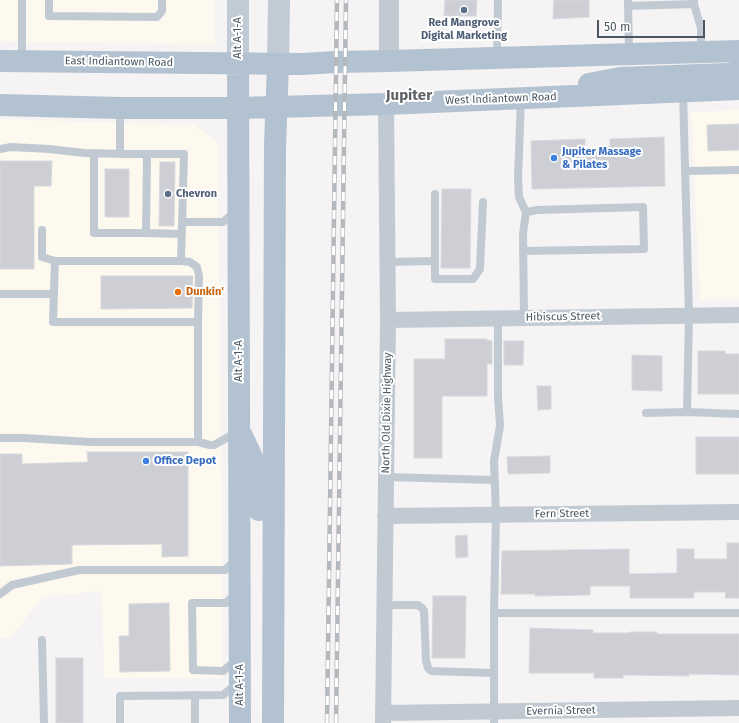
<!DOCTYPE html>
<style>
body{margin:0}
#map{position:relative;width:739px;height:723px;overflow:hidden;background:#f5f3f3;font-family:"Fira Sans",sans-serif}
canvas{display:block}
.scale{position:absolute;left:597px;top:20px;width:108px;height:18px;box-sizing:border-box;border:2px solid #4a5661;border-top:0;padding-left:5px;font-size:12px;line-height:14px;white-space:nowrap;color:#4a5661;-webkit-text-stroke:3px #fff;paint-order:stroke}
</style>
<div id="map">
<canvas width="739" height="723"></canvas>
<div class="scale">50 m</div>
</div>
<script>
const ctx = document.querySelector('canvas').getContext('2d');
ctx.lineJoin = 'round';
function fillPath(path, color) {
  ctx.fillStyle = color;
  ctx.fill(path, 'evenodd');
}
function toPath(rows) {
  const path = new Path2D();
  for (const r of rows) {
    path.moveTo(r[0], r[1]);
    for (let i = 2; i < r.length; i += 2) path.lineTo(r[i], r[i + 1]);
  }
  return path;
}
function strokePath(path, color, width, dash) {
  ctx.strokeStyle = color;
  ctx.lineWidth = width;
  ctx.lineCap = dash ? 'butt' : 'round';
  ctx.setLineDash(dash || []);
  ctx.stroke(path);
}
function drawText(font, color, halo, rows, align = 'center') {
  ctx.font = font + ' "Fira Sans",sans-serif';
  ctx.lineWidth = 4;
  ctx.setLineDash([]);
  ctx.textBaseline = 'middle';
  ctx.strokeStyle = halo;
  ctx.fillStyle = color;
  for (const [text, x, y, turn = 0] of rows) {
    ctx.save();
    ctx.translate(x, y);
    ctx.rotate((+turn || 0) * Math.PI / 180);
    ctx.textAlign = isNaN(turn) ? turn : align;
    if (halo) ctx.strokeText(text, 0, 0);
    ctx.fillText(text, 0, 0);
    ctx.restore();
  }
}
fillPath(toPath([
 [0,0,215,0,215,45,0,41],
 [739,110,739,299,700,300,691,112],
 [0,119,195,125,218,142,223,678,104,678,102,591,43,597,10,638,0,638]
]), '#fdf9ef');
const building = toPath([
 [445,0,477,0,476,16,444,16,445,0],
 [554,0,589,0,589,17,553,19,554,0],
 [739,124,739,150,708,151,707,125,739,124],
 [664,137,665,186,532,189,531,141,585,139,585,148,610,147,610,139,664,137],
 [0,161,52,161,51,186,34,186,34,269,0,269,0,161],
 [160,162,175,162,174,226,159,226,160,162],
 [105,169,129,169,129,217,105,217,105,169],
 [442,189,471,189,470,268,441,268,442,189],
 [101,276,193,276,192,308,101,309,101,276],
 [445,339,487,339,487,340,492,341,492,364,487,364,487,396,442,396,442,458,414,458,414,359,445,359,445,339],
 [504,341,524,341,523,365,504,365,504,341],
 [698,351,725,351,725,354,739,354,739,394,698,394,698,351],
 [632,355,662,356,662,391,632,390,632,355],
 [537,386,551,386,551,409,538,410,537,386],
 [696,437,739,437,739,474,696,474,696,437],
 [87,452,188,452,188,556,162,557,162,544,72,545,72,564,0,566,0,454,22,454,22,464,88,462,87,452],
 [550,456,550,473,508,474,507,457,550,456],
 [467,535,468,557,456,558,455,536,467,535],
 [727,543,739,543,739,598,725,598,726,592,694,592,694,598,630,598,630,586,590,586,590,595,535,596,535,594,501,594,502,551,629,549,629,574,677,573,677,549,694,549,694,559,727,559,727,543],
 [433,596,466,596,465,658,432,658,433,596],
 [169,603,170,671,120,672,119,636,129,636,129,604,169,603],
 [530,628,593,630,593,633,630,633,630,632,657,632,657,634,739,634,739,675,689,674,689,676,623,675,623,678,594,678,594,673,529,673,530,628],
 [56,658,83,658,83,723,56,723,56,658]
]);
fillPath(building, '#cdcfd5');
strokePath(building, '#d7d9de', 1);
strokePath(toPath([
 [22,0,22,61],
 [49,0,49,16,157,17,162,11,162,0],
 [628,0,629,53],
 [694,4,701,28,701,51],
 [628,6,694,4,694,0],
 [497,57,498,0],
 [683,92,689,315,687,412],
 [521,99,518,178,519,197,526,212,523,234,524,318],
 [0,149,11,147,49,149,84,153,132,154,184,154,181,261,190,262,197,267,199,276,198,322],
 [94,153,94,233,146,233,147,154],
 [120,154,120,109],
 [686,171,739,170],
 [435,194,435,279,473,279,480,269,483,202],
 [182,222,223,222,236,211],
 [42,230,42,257,55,261,181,261],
 [146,233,182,234],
 [523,251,644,249,643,207,537,210,526,212],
 [55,261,53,322,198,322,198,442],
 [387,262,435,261],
 [0,294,54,294],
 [646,413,687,412,739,414],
 [0,438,23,438,91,442,198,442,210,445,214,445,237,432],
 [386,477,494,480],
 [236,593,226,603,192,603,193,670,223,671,237,660],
 [0,594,12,585,79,570,225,570,236,560],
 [384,605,418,605,422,608,424,611,426,660,428,668,431,671,494,673],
 [494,613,739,613],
 [42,640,44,723],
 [120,723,120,696,223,695,237,684],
 [195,723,195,695],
 [494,723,494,613,496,515,494,461,500,426,498,396,498,318]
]), '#c1cad2', 8);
strokePath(toPath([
 [388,320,739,315],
 [385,516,739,512],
 [383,713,739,708],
 [383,723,388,320,386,104]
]), '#c1cad2', 16);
strokePath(toPath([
 [389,61,389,0]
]), '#c1cad2', 20);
strokePath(toPath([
 [238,0,238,63],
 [278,64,279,0]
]), '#c1cbd6', 22);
strokePath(toPath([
 [0,61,301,64,337,62,389,61,739,51],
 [238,63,240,723],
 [589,84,620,78,727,74,739,72],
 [0,105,120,108,238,108,386,104,739,89],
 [242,436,255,464,259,481,259,510],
 [273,723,275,146,278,64]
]), '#b3c2d1', 22);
const rail = toPath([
 [327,723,337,0],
 [336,723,346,0]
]);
strokePath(rail, '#b5b8bd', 4.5);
strokePath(rail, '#fff', 3, [9]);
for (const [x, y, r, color] of [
 [464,10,4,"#5c6f8a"],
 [554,158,4,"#3f7fe0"],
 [168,194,4,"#5c6f8a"],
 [178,292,4,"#e8710a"],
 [146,461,4,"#3f7fe0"]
]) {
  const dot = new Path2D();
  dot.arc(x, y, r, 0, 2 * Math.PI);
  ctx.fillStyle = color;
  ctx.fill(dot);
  strokePath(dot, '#fff', 1.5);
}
drawText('bold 11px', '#4e5e75', '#fff', [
 ["Red Mangrove",464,23],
 ["Digital Marketing",464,36],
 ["Chevron",176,194,"left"]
]);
drawText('11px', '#4a5661', '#fff', [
 ["Alt A-1-A",238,38,-90],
 ["East Indiantown Road",119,62,1],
 ["West Indiantown Road",501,99,-2],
 ["Hibiscus Street",563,317,-1],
 ["Alt A-1-A",239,361,-90],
 ["North Old Dixie Highway",387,413,-89],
 ["Fern Street",562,514,-1],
 ["Alt A-1-A",240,685,-90],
 ["Evernia Street",561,711,-1]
]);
drawText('bold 11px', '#366cbe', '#fff', [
 ["Jupiter Massage",562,152],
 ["& Pilates",562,165],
 ["Office Depot",154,461]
], 'left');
drawText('bold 11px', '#c56008', '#fff', [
 ["Dunkin'",186,292]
], 'left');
drawText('bold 15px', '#5f6368', '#fff', [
 ["Jupiter",409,96]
]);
</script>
